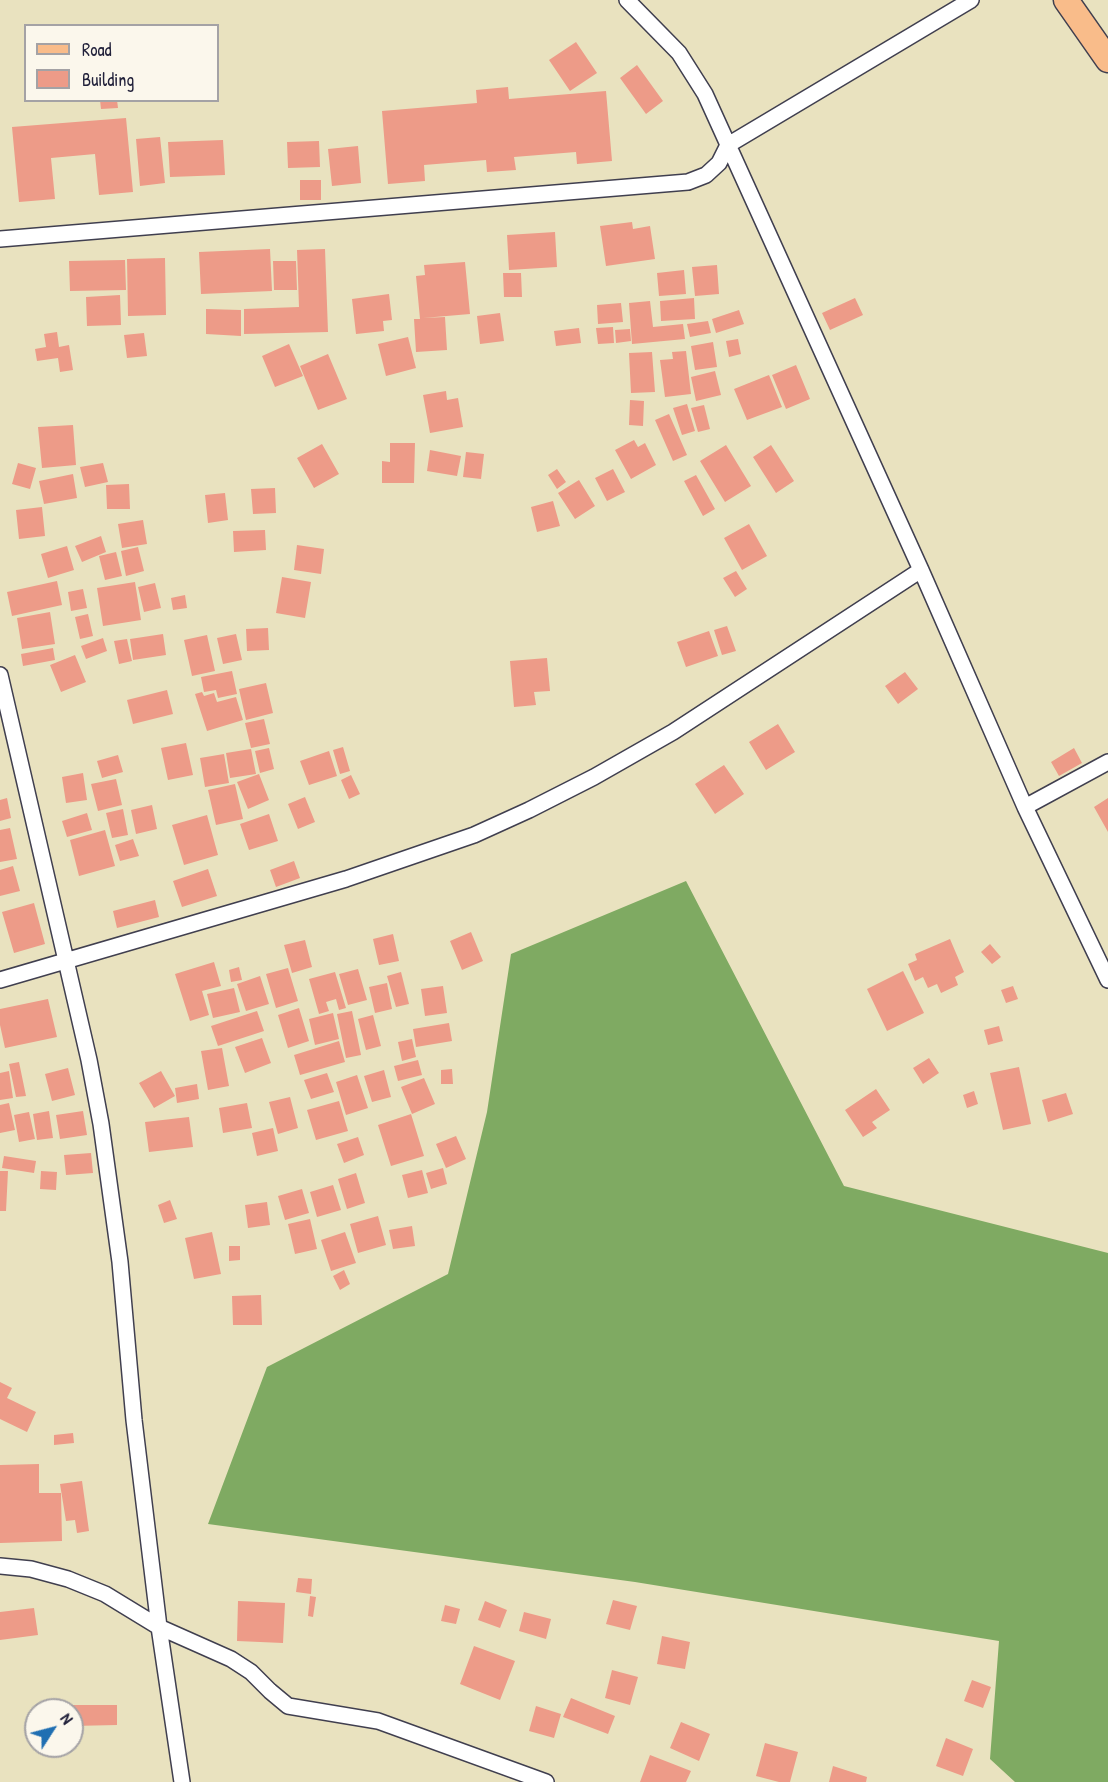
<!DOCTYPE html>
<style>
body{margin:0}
#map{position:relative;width:1108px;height:1782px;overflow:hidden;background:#e9e2bf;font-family:"Patrick Hand",sans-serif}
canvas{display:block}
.legend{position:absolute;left:24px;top:24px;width:195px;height:78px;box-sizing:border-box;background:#fbf7ec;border:2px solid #a4a2a5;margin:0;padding:8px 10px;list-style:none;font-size:18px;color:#22223b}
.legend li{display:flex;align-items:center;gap:12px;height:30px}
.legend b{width:30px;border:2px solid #a4a2a5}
.north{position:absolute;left:24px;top:1698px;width:60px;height:60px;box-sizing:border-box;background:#fbf7ec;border:2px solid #a4a2a5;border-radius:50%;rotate:54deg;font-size:16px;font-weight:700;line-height:24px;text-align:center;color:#22223b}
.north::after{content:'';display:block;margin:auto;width:21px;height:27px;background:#1f6fb2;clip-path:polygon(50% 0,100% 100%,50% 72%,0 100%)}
</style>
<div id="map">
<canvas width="1108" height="1782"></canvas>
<ul class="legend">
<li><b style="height:8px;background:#f9bc8a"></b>Road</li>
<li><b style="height:16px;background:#ed9b88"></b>Building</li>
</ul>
<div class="north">N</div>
</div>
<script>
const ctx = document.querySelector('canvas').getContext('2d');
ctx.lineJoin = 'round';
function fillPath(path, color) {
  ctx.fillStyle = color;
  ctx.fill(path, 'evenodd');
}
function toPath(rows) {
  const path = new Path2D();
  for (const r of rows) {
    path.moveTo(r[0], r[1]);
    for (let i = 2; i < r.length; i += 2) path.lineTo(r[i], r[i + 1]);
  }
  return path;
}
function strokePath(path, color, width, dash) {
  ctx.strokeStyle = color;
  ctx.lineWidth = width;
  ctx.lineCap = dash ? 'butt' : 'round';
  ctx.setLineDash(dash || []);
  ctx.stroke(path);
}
fillPath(toPath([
 [686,881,844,1186,1108,1253,1108,1782,1015,1782,990,1759,999,1641,635,1582,208,1524,267,1367,448,1274,487,1112,511,954]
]), '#7faa62');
fillPath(toPath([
 [576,42,597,73,570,91,549,60],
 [637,65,663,101,646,114,620,78],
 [508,87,509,99,606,91,612,161,577,164,576,152,514,157,516,170,487,172,486,160,424,165,425,181,388,184,382,111,477,103,476,90],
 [100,100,117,100,118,108,101,109],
 [126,118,133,192,99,195,95,154,51,158,55,199,19,202,12,127],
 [160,137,165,183,140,186,136,139],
 [223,140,225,175,170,177,168,142],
 [319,141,320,167,288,168,287,142],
 [358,146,361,183,332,186,328,149],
 [300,180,321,180,321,200,300,200],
 [632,222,633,229,650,226,655,259,606,266,600,226],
 [555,232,557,267,509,270,507,235],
 [270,249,272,291,201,294,199,252],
 [325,249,328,332,244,334,244,309,299,307,297,250],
 [165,258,166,315,128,316,127,259],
 [125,260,126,290,70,291,69,261],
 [273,261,296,261,297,290,274,290],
 [465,262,470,314,423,318,445,317,447,350,416,352,414,319,420,319,416,276,425,275,424,265],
 [717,265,719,294,695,296,692,267],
 [684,270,686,294,659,296,657,273],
 [503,273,521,273,522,297,504,297],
 [389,294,392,320,383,321,384,331,356,334,352,299],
 [120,295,121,325,87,326,86,297],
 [694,298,695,319,661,321,660,301],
 [855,298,863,315,830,330,822,313],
 [650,301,653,327,683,324,685,339,632,344,629,303],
 [621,303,623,322,598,324,597,305],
 [206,309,241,310,241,336,206,334],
 [739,310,744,324,716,333,712,319],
 [500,313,504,341,480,344,477,316],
 [708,321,711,333,690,337,687,324],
 [613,327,614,343,598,344,596,328],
 [579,328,581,343,556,346,554,331],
 [630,329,631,341,616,343,615,330],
 [57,332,59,347,69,345,73,370,60,372,58,358,37,361,35,349,46,347,44,334],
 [144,333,147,356,127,358,124,335],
 [408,337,416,368,386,376,378,344],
 [738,339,741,354,729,357,726,341],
 [713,342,717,367,695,370,691,346],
 [289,344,303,376,275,387,262,356],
 [686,351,691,394,665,397,660,360,673,359,672,352],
 [652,352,655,392,631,393,629,353],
 [328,354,347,399,318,410,300,366],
 [796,365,810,399,786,409,772,375],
 [715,371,721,395,696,401,691,377],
 [769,375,782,407,747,420,734,389],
 [446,391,447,400,458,398,463,427,430,433,423,395],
 [630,400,644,401,643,426,629,425],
 [687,404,695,431,682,435,673,408],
 [704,405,710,429,698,432,691,408],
 [669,414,687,455,673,461,655,420],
 [73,425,76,465,42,468,38,427],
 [634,440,638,447,645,443,656,465,631,479,615,450],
 [390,443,415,443,414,483,382,483,382,461,390,462],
 [322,444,339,474,314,488,297,458],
 [726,445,751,486,725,502,700,461],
 [771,445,794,481,776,493,753,457],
 [430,450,461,456,457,476,427,471],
 [466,452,484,454,481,479,463,477],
 [18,463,36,468,30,489,12,484],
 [103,463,108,482,85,487,80,467],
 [557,469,566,482,557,489,548,475],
 [613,469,625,492,607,501,595,478],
 [73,474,77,498,44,504,39,481],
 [696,475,715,509,703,516,684,481],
 [579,480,595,506,575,519,558,493],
 [129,484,130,509,107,509,106,485],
 [275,488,276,513,253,514,251,489],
 [225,493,228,520,208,523,205,495],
 [553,501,560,526,537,532,531,507],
 [42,507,45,536,19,539,16,510],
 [143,520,147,544,122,548,118,524],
 [749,524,767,556,742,570,724,538],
 [265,530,266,550,234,552,233,531],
 [101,536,106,552,82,562,75,546],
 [297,545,324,549,321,574,294,570],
 [67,546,74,570,48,578,41,554],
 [138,547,144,571,126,576,121,551],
 [116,552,122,576,105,580,99,556],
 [736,571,747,589,735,597,723,578],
 [282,577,311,582,305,618,276,613],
 [57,581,62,605,12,616,7,592],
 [135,582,141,620,103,626,97,588],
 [155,583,161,608,144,612,138,587],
 [83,589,87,608,71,611,68,592],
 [185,595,187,608,173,610,171,598],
 [50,612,55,644,22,649,17,618],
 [88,614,93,636,80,639,75,617],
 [727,626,736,651,722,655,714,630],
 [268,628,269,650,247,651,246,629],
 [709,631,718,656,686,667,677,642],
 [163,634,166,655,133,660,130,639],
 [236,634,242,660,223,664,217,638],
 [207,635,215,671,192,676,184,640],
 [103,638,107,651,86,659,81,646],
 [127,639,132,661,119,664,114,641],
 [53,648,55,660,23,666,21,654],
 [75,655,86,682,61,692,50,665],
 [547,658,550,691,534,692,536,705,514,707,510,661],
 [232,671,237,694,218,698,216,690,204,692,201,677],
 [905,672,918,689,898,704,885,686],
 [266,683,273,713,246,720,239,689],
 [167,690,173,714,133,724,127,700],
 [202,692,204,696,214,693,217,702,236,697,243,720,207,731,195,694],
 [264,719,270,744,251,748,245,723],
 [778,724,795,752,766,770,749,742],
 [186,743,193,775,168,780,161,748],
 [343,747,350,771,340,774,333,750],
 [269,748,274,769,260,773,255,751],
 [1074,748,1082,763,1059,776,1051,762],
 [251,749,256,774,230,778,226,753],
 [329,751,337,776,309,785,300,761],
 [224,754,229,783,205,787,200,758],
 [118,755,123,772,102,778,97,761],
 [724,765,744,794,715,814,695,784],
 [83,773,87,800,66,803,62,777],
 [259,774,269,800,248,809,237,782],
 [351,775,360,794,349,799,341,780],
 [116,779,122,805,98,811,91,784],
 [235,784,243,819,216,825,208,790],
 [305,797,315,822,298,829,288,804],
 [7,798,11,818,0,821,0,800],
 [1108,798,1108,832,1094,807],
 [152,805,157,829,136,834,131,810],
 [123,809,128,835,112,838,106,813],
 [87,813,92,830,67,837,62,821],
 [269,814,278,841,249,850,240,824],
 [207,815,218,855,184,865,172,825],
 [10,828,17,859,0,862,0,830],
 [105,830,115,866,79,876,70,840],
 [133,839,139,856,120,861,115,845],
 [294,861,300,878,276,887,270,870],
 [13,866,20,891,0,896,0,870],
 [208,869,217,896,182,907,173,881],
 [155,900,159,917,117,928,113,911],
 [34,903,45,944,14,953,2,912],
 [471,932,483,961,462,970,450,941],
 [393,934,399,961,379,965,373,939],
 [950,939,964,972,955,977,958,985,941,993,937,984,928,988,923,977,915,981,908,964,917,960,915,954],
 [305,940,312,967,292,973,284,945],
 [990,944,1001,957,992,964,981,952],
 [214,962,221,986,202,991,209,1015,190,1021,175,974],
 [239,967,242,980,231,982,229,970],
 [288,968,298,1001,276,1008,266,974],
 [358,969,367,1000,348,1005,339,974],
 [903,971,924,1013,887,1031,867,989],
 [335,972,346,1008,339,1010,336,999,326,1002,329,1011,319,1014,309,979],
 [401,972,409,1004,396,1007,387,976],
 [260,976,269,1004,246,1011,237,984],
 [387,983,392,1009,375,1013,369,987],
 [443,986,447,1013,425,1016,421,989],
 [1013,986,1018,999,1006,1003,1001,990],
 [234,988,240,1012,213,1018,207,994],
 [48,999,57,1037,5,1048,0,1025,0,1009],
 [299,1008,309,1041,288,1048,278,1015],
 [257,1011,264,1031,218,1046,211,1026],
 [352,1011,361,1055,346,1058,337,1014],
 [333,1013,339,1039,315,1045,309,1019],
 [373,1015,381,1046,366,1050,358,1019],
 [449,1023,452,1041,416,1047,413,1029],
 [999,1026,1003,1041,988,1045,984,1030],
 [262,1038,271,1063,245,1073,235,1047],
 [412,1039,416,1057,402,1061,398,1042],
 [339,1041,345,1062,300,1075,294,1055],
 [222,1048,229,1086,208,1090,201,1051],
 [929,1058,939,1073,923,1084,913,1068],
 [418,1060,422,1075,398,1081,394,1066],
 [19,1062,26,1096,16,1097,9,1064],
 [1019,1067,1031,1124,1003,1130,990,1073],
 [68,1068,75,1095,52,1101,45,1074],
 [452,1069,453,1084,441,1084,441,1070],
 [384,1070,391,1097,372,1102,364,1076],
 [9,1071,13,1098,0,1100,0,1073],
 [161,1071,175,1096,154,1108,139,1083],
 [327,1073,334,1092,311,1099,304,1080],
 [357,1075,368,1108,346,1115,336,1082],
 [424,1078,435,1104,412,1114,401,1087],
 [197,1084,199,1099,177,1103,175,1088],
 [876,1089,890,1110,872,1122,877,1128,863,1137,845,1110],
 [974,1091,978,1104,967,1108,963,1095],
 [1066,1093,1073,1114,1048,1122,1042,1100],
 [290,1097,298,1128,278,1134,269,1102],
 [339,1101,348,1131,316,1140,307,1110],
 [9,1103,15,1130,0,1133,0,1105],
 [247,1103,252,1128,223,1133,219,1108],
 [49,1111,53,1138,37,1140,33,1114],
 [83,1111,87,1135,60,1139,56,1115],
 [29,1112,35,1139,19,1142,14,1115],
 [411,1114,424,1156,391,1166,378,1125],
 [189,1117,193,1147,149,1152,145,1122],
 [273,1128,278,1151,257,1156,252,1133],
 [456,1136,466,1159,446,1168,436,1144],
 [358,1137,364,1155,344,1163,337,1144],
 [91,1153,93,1173,66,1175,64,1155],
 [4,1156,36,1161,34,1173,2,1168],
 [443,1168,447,1184,431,1189,426,1173],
 [422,1170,428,1193,408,1198,402,1175],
 [0,1171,8,1171,6,1211,0,1211],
 [41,1171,57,1172,56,1190,40,1189],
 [356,1173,365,1203,347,1209,338,1179],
 [333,1185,341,1210,317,1217,310,1192],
 [302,1189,309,1213,285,1220,278,1196],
 [170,1200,177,1219,164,1223,158,1205],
 [267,1202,270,1225,248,1228,245,1205],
 [378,1216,386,1245,358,1253,350,1224],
 [310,1219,317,1249,295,1254,288,1224],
 [412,1226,415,1246,393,1249,389,1230],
 [212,1232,221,1274,194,1279,185,1238],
 [345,1232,356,1263,331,1271,321,1240],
 [229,1246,240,1246,240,1260,229,1261],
 [344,1270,350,1284,340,1290,333,1276],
 [261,1295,262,1325,233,1325,232,1296],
 [0,1382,12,1388,7,1398,36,1412,27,1432,0,1419],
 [73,1433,74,1443,54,1445,54,1435],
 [39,1464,39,1493,61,1493,62,1541,0,1543,0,1465],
 [82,1481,89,1531,77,1533,75,1520,66,1521,60,1484],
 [298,1578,312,1579,311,1594,296,1592],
 [310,1596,316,1597,313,1617,308,1616],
 [613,1600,637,1606,630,1630,606,1624],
 [238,1601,285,1603,283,1643,237,1641],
 [485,1601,507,1610,500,1628,478,1620],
 [445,1605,460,1609,456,1624,441,1621],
 [34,1608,38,1635,0,1640,0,1612],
 [524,1612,551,1619,546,1639,519,1631],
 [662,1636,690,1642,685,1669,657,1664],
 [474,1646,515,1661,500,1700,460,1684],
 [612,1670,638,1677,630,1705,605,1698],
 [972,1680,991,1687,983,1708,964,1701],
 [571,1698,615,1716,608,1734,563,1717],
 [70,1705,117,1705,117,1725,72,1726,72,1710,70,1710],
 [536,1706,561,1714,554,1738,529,1731],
 [681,1722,710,1734,699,1761,670,1748],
 [946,1738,973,1749,963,1776,936,1766],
 [765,1743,798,1752,790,1782,779,1782,756,1776],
 [650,1755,691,1771,686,1782,640,1782],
 [833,1766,867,1777,866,1782,829,1782]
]), '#ed9b88');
const minor = toPath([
 [627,0,679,53,705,94,921,570,1025,807,1108,980],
 [0,239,688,182,706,175,719,163,728,145,971,0],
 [0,675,89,1060,101,1124,120,1262,134,1420,159,1627,182,1782],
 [1025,807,1108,762],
 [0,980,346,879,474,835,529,810,594,777,673,732,921,570],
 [0,1566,31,1569,68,1579,105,1594,159,1627,231,1659,251,1672,270,1691,288,1706,378,1721,546,1782]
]);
const primary = toPath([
 [1066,0,1108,60]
]);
strokePath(minor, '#403f4f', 18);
strokePath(primary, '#403f4f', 27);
strokePath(minor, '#fff', 15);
strokePath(primary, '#f9bc8a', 24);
</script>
